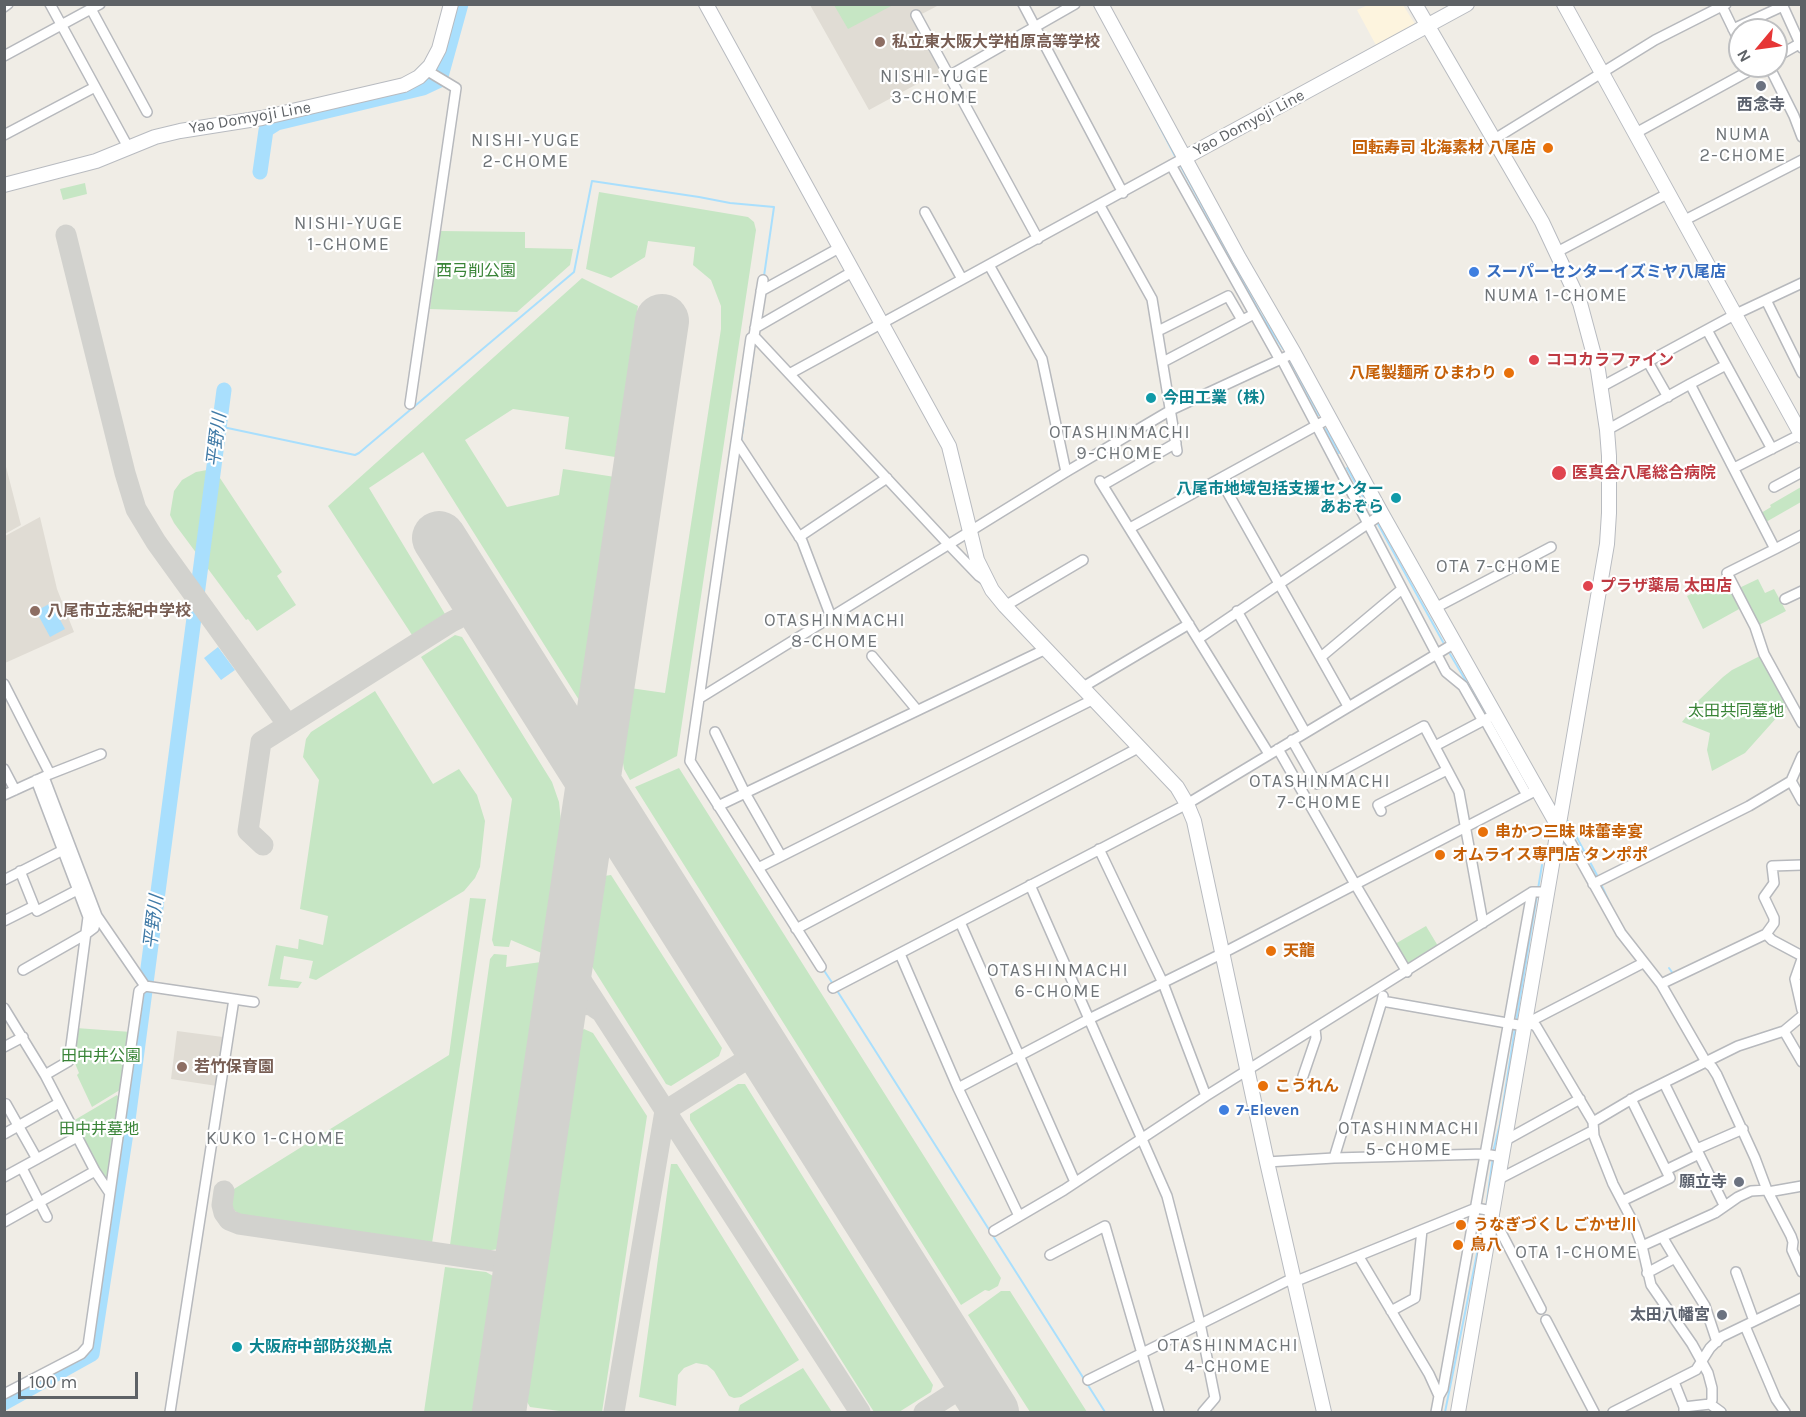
<!DOCTYPE html>
<meta charset="utf-8">
<style>
body{margin:0}
#map{position:relative;width:1806px;height:1417px;overflow:hidden;background:#f0ede6;font-family:Karla,sans-serif}
canvas{display:block}
.frame{position:absolute;inset:0;border:6px solid #5e6266;pointer-events:none}
.north{position:absolute;left:1728px;top:18px;width:60px;height:60px;box-sizing:border-box;background:#fff;border:2px solid #bfc0c2;border-radius:50%;rotate:241deg;font-size:16px;font-weight:700;line-height:24px;text-align:center;color:#5e6266}
.north::after{content:'';display:block;margin:auto;width:21px;height:27px;background:#e63636;clip-path:polygon(50% 0,100% 100%,50% 72%,0 100%)}
.scale{position:absolute;left:18px;top:1372px;width:120px;height:27px;box-sizing:border-box;border:3px solid #5e6266;border-top:0;padding-left:8px;font-size:18px;line-height:21px;white-space:nowrap;color:#5e6266;-webkit-text-stroke:4px #fff;paint-order:stroke}
</style>
<div id="map">
<canvas width="1806" height="1417"></canvas>
<div class="frame"></div>
<div class="north">N</div>
<div class="scale">100 m</div>
</div>
<script>
const ctx = document.querySelector('canvas').getContext('2d');
ctx.lineJoin = 'round';
function fillPath(path, color) {
  ctx.fillStyle = color;
  ctx.fill(path, 'evenodd');
}
function toPath(rows) {
  const path = new Path2D();
  for (const r of rows) {
    path.moveTo(r[0], r[1]);
    for (let i = 2; i < r.length; i += 2) path.lineTo(r[i], r[i + 1]);
  }
  return path;
}
function strokePath(path, color, width, dash) {
  ctx.strokeStyle = color;
  ctx.lineWidth = width;
  ctx.lineCap = dash ? 'butt' : 'round';
  ctx.setLineDash(dash || []);
  ctx.stroke(path);
}
function drawText(font, color, halo, rows, align = 'center') {
  ctx.font = font + ' Karla,"Noto Sans JP",sans-serif';
  ctx.lineWidth = 4.5;
  ctx.setLineDash([]);
  ctx.textBaseline = 'middle';
  ctx.strokeStyle = halo;
  ctx.fillStyle = color;
  for (const [text, x, y, turn = 0] of rows) {
    ctx.save();
    ctx.translate(x, y);
    ctx.rotate((+turn || 0) * Math.PI / 180);
    ctx.textAlign = isNaN(turn) ? turn : align;
    if (halo) ctx.strokeText(text, 0, 0);
    ctx.fillText(text, 0, 0);
    ctx.restore();
  }
}
fillPath(toPath([
 [1368,5,1403,5,1415,24,1414,27,1377,47,1357,10]
]), '#fdf4de');
fillPath(toPath([
 [810,5,939,5,920,15,943,70,869,110],
 [4,459,21,525,5,534,4,534],
 [40,517,57,589,74,632,5,663,5,536],
 [177,1031,223,1037,217,1086,171,1079]
]), '#e0dcd4');
fillPath(toPath([
 [834,5,893,5,848,29],
 [85,183,87,194,63,200,60,189],
 [599,192,748,217,754,222,756,230,677,756,630,780,624,769,621,751,630,688,665,693,721,329,721,306,711,280,693,265,695,247,648,241,645,257,611,278,586,269],
 [440,231,525,232,525,248,573,249,570,265,517,312,430,309],
 [582,278,638,306,615,457,565,449,569,417,513,409,465,440,507,507,559,495,563,469,615,477,579,700,423,452,369,488,445,614,412,635,328,506],
 [207,470,218,475,282,572,277,576,296,605,257,631,248,619,246,620,174,523,170,515,174,491,182,480,196,472],
 [1801,487,1801,502,1766,522,1761,513,1771,507,1770,505],
 [1725,577,1741,608,1703,629,1687,596],
 [1758,579,1765,593,1774,589,1786,611,1757,626,1737,589],
 [455,635,462,637,552,782,559,802,561,822,544,954,511,940,509,947,494,946,492,940,512,799,421,657],
 [1762,655,1787,706,1745,753,1712,771,1707,750,1710,733,1682,722,1699,700,1723,677,1732,670],
 [375,691,433,784,459,769,477,795,485,821,480,867,475,878,464,891,316,980,309,978,313,961,284,956,280,979,302,982,298,988,268,986,276,945,298,949,299,939,323,945,328,916,300,909,319,780,303,757,306,739,311,732],
 [679,768,1001,1278,998,1286,989,1291,985,1290,961,1305,635,787],
 [611,875,722,1048,719,1056,671,1086,666,1084,663,1079,591,965,604,876],
 [470,898,486,899,432,1243,240,1215,234,1210,231,1204,234,1189,449,1055],
 [1426,926,1438,946,1407,964,1395,944],
 [494,954,507,955,506,967,541,962,503,1237,499,1249,485,1251,450,1245,490,959],
 [76,1028,131,1032,123,1088,92,1107,77,1075,79,1073,72,1056],
 [584,1029,593,1033,647,1116,602,1412,567,1412,530,1407,526,1400,580,1032],
 [738,1084,745,1084,933,1385,931,1392,899,1412,874,1412,690,1120,690,1114],
 [117,1095,122,1102,110,1180,106,1182,73,1121],
 [671,1164,677,1164,799,1360,741,1397,734,1398,729,1396,714,1371,707,1365,696,1363,684,1368,678,1375,676,1406,639,1397],
 [445,1267,486,1272,495,1277,495,1284,475,1412,424,1412],
 [1001,1291,1010,1291,1087,1412,1030,1412,968,1315],
 [803,1368,832,1412,738,1412,740,1405]
]), '#c6e6c4');
fillPath(toPath([
 [51,603,65,629,50,637,36,611],
 [218,647,235,670,221,680,204,658]
]), '#a9dffd');
strokePath(toPath([
 [1150,108,1176,158],
 [1179,163,1260,313,1283,349],
 [1291,363,1319,415],
 [218,426,355,455,359,453,574,272,592,181,699,197,730,203,774,207,764,276],
 [1326,429,1339,453],
 [741,442,755,341],
 [1347,468,1371,511],
 [1378,524,1443,642],
 [1450,654,1485,713],
 [708,665,739,451],
 [1568,821,1598,877],
 [1600,882,1613,910],
 [1538,889,1542,865],
 [1669,968,1674,975],
 [823,969,833,984],
 [836,989,1105,1412],
 [1516,1022,1537,895],
 [1493,1152,1500,1124,1515,1028],
 [1486,1208,1493,1157],
 [1445,1412,1485,1214]
]), '#a9dffd', 2);
strokePath(toPath([
 [260,172,266,130,277,123,423,88,440,80,461,4],
 [4,1403,92,1354,128,1120,224,390]
]), '#a9dffd', 15);
strokePath(toPath([
 [66,235,125,473,136,509,156,542,288,725],
 [263,845,248,831,261,742,451,622,461,617,472,616,493,625],
 [566,957,860,1412],
 [556,1021,570,1008,580,1004,591,1005,600,1011],
 [224,1191,222,1205,224,1213,229,1220,239,1224,520,1265],
 [614,1412,665,1111,763,1049],
 [924,1412,972,1381]
]), '#d2d2ce', 21);
strokePath(toPath([
 [439,538,992,1412],
 [499,1412,662,321]
]), '#d2d2ce', 54);
const street = toPath([
 [50,4,128,147],
 [1023,4,1123,193],
 [1721,4,1739,41],
 [1782,4,1802,48],
 [4,7,8,4],
 [91,9,147,112],
 [916,15,1038,239],
 [1733,29,1783,6],
 [4,56,100,4],
 [1776,57,1799,44],
 [1769,66,1794,116,1802,137],
 [949,76,1075,4],
 [1634,134,1758,66],
 [4,135,95,87],
 [1493,140,1655,40,1726,4],
 [1171,165,1280,360],
 [1100,206,1152,299,1177,451],
 [925,212,962,279],
 [1683,221,1802,160],
 [1557,252,1667,194],
 [989,265,1042,359,1066,472],
 [763,280,754,336,751,338,690,761,821,967],
 [761,291,839,248],
 [1766,300,1802,373],
 [755,328,852,272],
 [1707,330,1772,449],
 [1158,331,1228,296,1242,320],
 [754,336,949,545,979,576,985,580],
 [1282,360,1446,672,1463,686,1483,721],
 [1163,362,1254,314],
 [1648,362,1668,397],
 [791,373,1184,158],
 [1690,384,1726,365],
 [1601,387,1736,314,1802,283],
 [410,404,456,88,426,70],
 [1607,430,1690,384,1775,549,1802,535],
 [737,442,802,541,831,617],
 [1734,468,1801,434],
 [1220,479,1348,706],
 [1100,481,1269,754],
 [1103,485,1176,443],
 [1774,487,1802,472],
 [1130,528,1330,418],
 [799,537,887,478],
 [1775,549,1727,573,1755,627,1764,654,1802,723],
 [1785,599,1802,591],
 [1005,606,1083,560],
 [1435,608,1551,547],
 [1237,611,1305,732],
 [1198,639,1382,514],
 [872,656,917,710],
 [1321,657,1402,589],
 [4,684,50,774],
 [1083,687,1189,624],
 [700,698,1066,472,1171,410,1294,353],
 [1485,720,1527,795],
 [715,732,745,793,781,856],
 [1292,740,1317,784,1424,726,1459,792,1483,923],
 [1435,746,1488,718],
 [1278,749,1355,884,1407,972],
 [4,769,15,790],
 [44,777,97,916,145,986,254,1002],
 [36,780,88,917,69,1061,45,1075],
 [1791,781,1802,801],
 [4,795,50,774,101,754],
 [718,806,1046,649],
 [1381,811,1378,805,1447,770],
 [1558,826,1571,843,1621,933,1661,984,1706,1062,1712,1067,1717,1075,1755,1158,1767,1190,1791,1236,1793,1242,1792,1250,1802,1272],
 [1099,849,1163,983,1206,1096],
 [758,868,1094,699],
 [4,880,67,848],
 [1593,884,1749,806,1791,781,1802,756],
 [1030,885,1167,1196,1200,1323,1215,1398,1203,1412],
 [34,906,37,911,83,887],
 [4,921,34,906,20,871],
 [960,922,1075,1182],
 [796,929,1140,747],
 [1766,934,1772,940,1802,956],
 [900,954,958,1088,1019,1216],
 [1802,959,1795,979,1802,1010],
 [23,970,86,934,94,928,97,916],
 [1661,984,1766,934,1774,923,1774,918,1764,897,1774,883,1772,866,1802,865],
 [833,988,1187,804,1455,643],
 [1383,996,1382,1001,1524,1026],
 [4,1008,45,1075,95,1171,109,1192],
 [1526,1022,1536,1026,1593,1122,1594,1136,1613,1184,1634,1224,1642,1246,1651,1285,1692,1344,1708,1373,1712,1388,1712,1400,1710,1404],
 [1529,1022,1643,963],
 [1784,1031,1802,1062],
 [4,1047,23,1037],
 [1303,1076,1316,1038,1315,1029],
 [1664,1083,1724,1205],
 [958,1088,1089,1019,1221,954,1537,790],
 [4,1105,6,1104,37,1159],
 [1593,1122,1637,1096,1738,1046,1784,1031,1802,1016],
 [4,1134,59,1103],
 [1506,1140,1580,1099],
 [1697,1149,1743,1129],
 [1334,1158,1382,1001],
 [1267,1162,1334,1158,1485,1154,1502,1157],
 [22,1168,47,1217],
 [1666,1170,1699,1154],
 [4,1177,77,1137],
 [1499,1179,1592,1131],
 [1768,1192,1802,1186],
 [1622,1201,1670,1178,1631,1099],
 [1492,1215,1541,1309],
 [4,1222,95,1171],
 [994,1231,1064,1190,1206,1096,1532,892,1548,892],
 [1642,1246,1715,1213,1738,1197,1751,1191,1767,1190],
 [1050,1255,1105,1226,1159,1412],
 [1359,1257,1429,1374,1439,1396,1436,1412],
 [1675,1258,1705,1306,1717,1342],
 [1736,1272,1754,1321],
 [1647,1273,1675,1258,1663,1238],
 [1294,1282,1476,1208,1493,1211],
 [1391,1311,1415,1298,1422,1230],
 [1546,1320,1594,1412],
 [1745,1326,1776,1399,1785,1412],
 [1088,1380,1293,1278],
 [1674,1382,1684,1407],
 [4,1394,81,1354,88,1346,139,991,145,986],
 [1439,1396,1443,1389,1532,892],
 [170,1412,234,999],
 [1613,1412,1696,1370,1710,1348,1721,1337,1802,1298],
 [1684,1412,1684,1407,1710,1404,1721,1412]
]);
const secondary = toPath([
 [706,4,949,446,977,560,992,590,1005,606,1177,787,1187,804,1194,821,1267,1162,1324,1412],
 [1101,4,1239,258,1294,353,1382,514,1558,826],
 [1415,4,1542,222,1580,303,1598,370,1607,430,1609,456,1609,513,1607,544,1458,1412],
 [1564,4,1802,436],
 [1184,158,1467,4],
 [4,185,96,161,155,137,180,131,262,118,404,85,419,77,430,66,439,49,451,4]
]);
strokePath(street, '#b7b9bd', 12);
strokePath(secondary, '#b8bbc0', 16);
strokePath(street, '#fff', 9);
strokePath(secondary, '#fff', 14);
for (const [x, y, r, color] of [
 [880,42,6,"#8d6e63"],
 [1761,86,6,"#6b7280"],
 [1548,148,6,"#e8710a"],
 [1474,272,6,"#3f7fe0"],
 [1534,360,6,"#e0444e"],
 [1509,373,6,"#e8710a"],
 [1151,398,6,"#0f9aa8"],
 [1559,473,8,"#e0444e"],
 [1396,498,6,"#0f9aa8"],
 [1588,586,6,"#e0444e"],
 [35,611,6,"#8d6e63"],
 [1483,832,6,"#e8710a"],
 [1440,855,6,"#e8710a"],
 [1271,951,6,"#e8710a"],
 [182,1067,6,"#8d6e63"],
 [1263,1086,6,"#e8710a"],
 [1224,1110,6,"#3f7fe0"],
 [1739,1182,6,"#6b7280"],
 [1461,1225,6,"#e8710a"],
 [1458,1245,6,"#e8710a"],
 [1722,1315,6,"#6b7280"],
 [237,1347,6,"#0f9aa8"]
]) {
  const dot = new Path2D();
  dot.arc(x, y, r, 0, 2 * Math.PI);
  ctx.fillStyle = color;
  ctx.fill(dot);
  strokePath(dot, '#fff', 2);
}
drawText('bold 16px', '#785e54', '#fff', [
 ["私立東大阪大学柏原高等学校",892,42],
 ["八尾市立志紀中学校",47,611],
 ["若竹保育園",194,1067]
], 'left');
drawText('bold 16px', '#5b616d', '#fff', [
 ["西念寺",1761,105,"center"],
 ["願立寺",1727,1182],
 ["太田八幡宮",1710,1315]
], 'right');
drawText('16px', '#5e6266', '#fff', [
 ["Yao Domyoji Line",250,118,-10],
 ["Yao Domyoji Line",1249,123,-28]
]);
drawText('bold 16px', '#c56008', '#fff', [
 ["回転寿司 北海素材 八尾店",1536,148,"right"],
 ["八尾製麺所 ひまわり",1497,373,"right"],
 ["串かつ三昧 味蕾幸宴",1495,832],
 ["オムライス専門店 タンポポ",1452,855],
 ["天龍",1283,951],
 ["こうれん",1275,1086],
 ["うなぎづくし ごかせ川",1473,1225],
 ["鳥八",1470,1245]
], 'left');
drawText('16px', '#398437', '#fff', [
 ["西弓削公園",476,271],
 ["太田共同墓地",1736,711],
 ["田中井公園",101,1056],
 ["田中井墓地",99,1129]
]);
drawText('bold 16px', '#366cbe', '#fff', [
 ["スーパーセンターイズミヤ八尾店",1486,272],
 ["7-Eleven",1236,1110]
], 'left');
drawText('bold 16px', '#be3a42', '#fff', [
 ["ココカラファイン",1546,360],
 ["医真会八尾総合病院",1572,473],
 ["プラザ薬局 太田店",1600,586]
], 'left');
drawText('bold 16px', '#0d838f', '#fff', [
 ["今田工業（株）",1163,398],
 ["八尾市地域包括支援センター",1384,489,"right"],
 ["あおぞら",1384,507,"right"],
 ["大阪府中部防災拠点",249,1347]
], 'left');
ctx.letterSpacing = '1.5px';
drawText('18px', '#6f7478', '#fff', [
 ["NISHI-YUGE",935,77],
 ["3-CHOME",935,98],
 ["NUMA",1743,135],
 ["2-CHOME",1743,156],
 ["NISHI-YUGE",526,141],
 ["2-CHOME",526,162],
 ["NISHI-YUGE",349,224],
 ["1-CHOME",349,245],
 ["NUMA 1-CHOME",1556,296],
 ["OTASHINMACHI",1120,433],
 ["9-CHOME",1120,454],
 ["OTA 7-CHOME",1499,567],
 ["OTASHINMACHI",835,621],
 ["8-CHOME",835,642],
 ["OTASHINMACHI",1320,782],
 ["7-CHOME",1320,803],
 ["OTASHINMACHI",1058,971],
 ["6-CHOME",1058,992],
 ["OTASHINMACHI",1409,1129],
 ["5-CHOME",1409,1150],
 ["KUKO 1-CHOME",276,1139],
 ["OTA 1-CHOME",1577,1253],
 ["OTASHINMACHI",1228,1346],
 ["4-CHOME",1228,1367]
]);
ctx.letterSpacing = '0px';
drawText('italic 18px', '#417ba7', '#fff', [
 ["平野川",217,440,-83],
 ["平野川",154,922,-83]
]);
</script>
